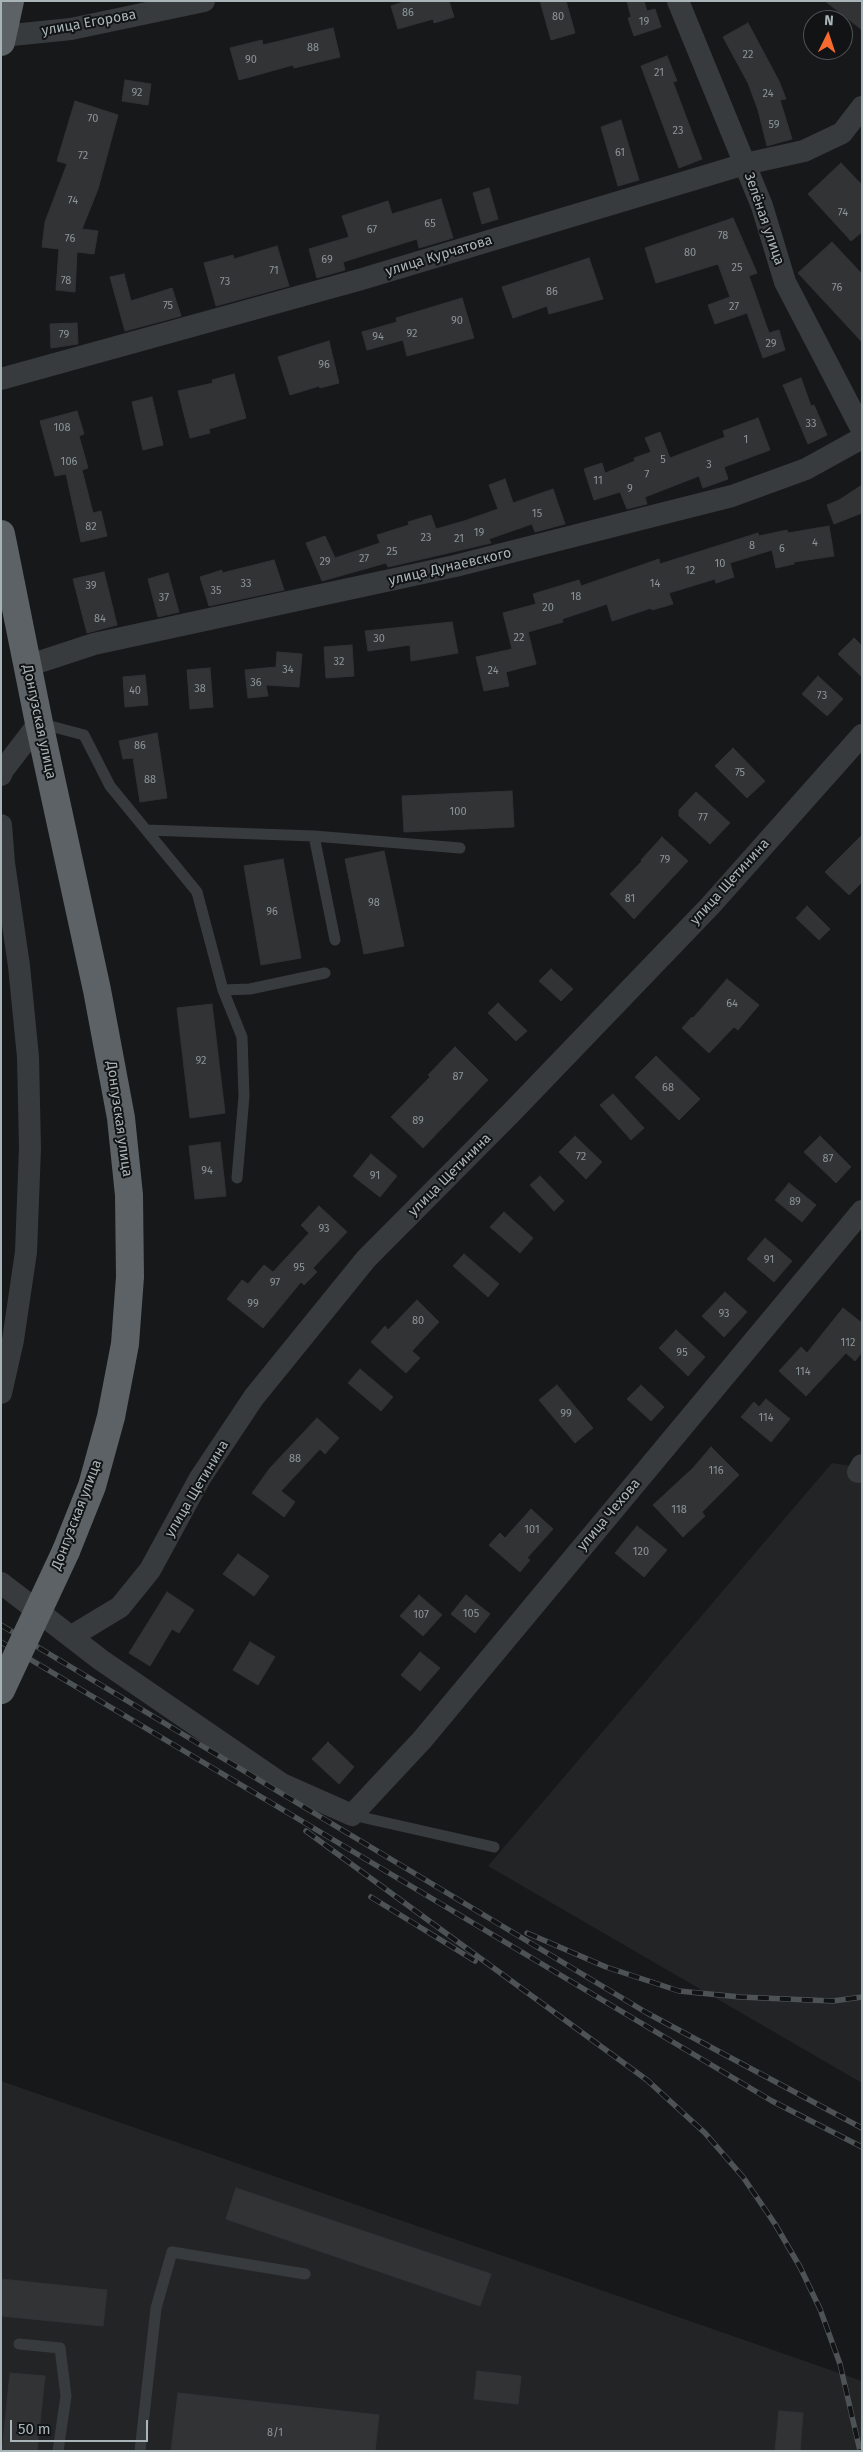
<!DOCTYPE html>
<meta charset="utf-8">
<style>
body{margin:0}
#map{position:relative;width:863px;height:2452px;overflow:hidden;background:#171819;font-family:"Fira Sans",sans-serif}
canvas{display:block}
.frame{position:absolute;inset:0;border:2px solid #a9b4b9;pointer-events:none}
.north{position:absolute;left:803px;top:10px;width:50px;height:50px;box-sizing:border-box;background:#121314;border:1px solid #4e5356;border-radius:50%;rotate:4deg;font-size:14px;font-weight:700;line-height:20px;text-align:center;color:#a9b4b9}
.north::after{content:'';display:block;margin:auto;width:18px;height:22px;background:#f76a30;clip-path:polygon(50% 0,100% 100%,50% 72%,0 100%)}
.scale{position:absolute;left:10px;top:2420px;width:138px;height:22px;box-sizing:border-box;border:2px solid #a9b4b9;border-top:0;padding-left:6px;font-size:15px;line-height:18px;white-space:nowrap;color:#a9b4b9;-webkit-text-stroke:4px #121314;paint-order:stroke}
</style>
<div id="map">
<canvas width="863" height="2452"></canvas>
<div class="frame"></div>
<div class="north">N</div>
<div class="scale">50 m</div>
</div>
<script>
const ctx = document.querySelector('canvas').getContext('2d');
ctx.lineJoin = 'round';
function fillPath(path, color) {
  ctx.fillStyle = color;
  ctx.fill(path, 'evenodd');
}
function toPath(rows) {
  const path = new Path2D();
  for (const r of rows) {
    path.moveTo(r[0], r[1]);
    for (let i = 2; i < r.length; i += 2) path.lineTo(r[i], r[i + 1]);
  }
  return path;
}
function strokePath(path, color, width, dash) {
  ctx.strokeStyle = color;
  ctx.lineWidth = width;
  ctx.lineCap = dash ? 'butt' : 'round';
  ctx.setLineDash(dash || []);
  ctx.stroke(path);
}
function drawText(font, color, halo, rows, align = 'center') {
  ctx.font = font + ' "Fira Sans",sans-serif';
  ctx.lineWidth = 4;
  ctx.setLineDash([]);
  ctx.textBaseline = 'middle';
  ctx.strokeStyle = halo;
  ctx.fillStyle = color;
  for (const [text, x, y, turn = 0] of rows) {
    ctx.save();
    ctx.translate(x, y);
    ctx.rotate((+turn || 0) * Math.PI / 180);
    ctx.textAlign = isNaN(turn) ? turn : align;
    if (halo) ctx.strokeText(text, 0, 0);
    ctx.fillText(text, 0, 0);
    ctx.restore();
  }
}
fillPath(toPath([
 [832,1463,862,1468,862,2083,488,1866],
 [1,2081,862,2381,862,2451,1,2451]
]), '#232426');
const building = toPath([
 [406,1,449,1,454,17,434,23,433,19,398,29,391,6,406,1],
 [540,1,566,1,575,33,551,40,540,1],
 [627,1,644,1,647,11,655,9,661,27,634,36,628,18,631,17,627,1],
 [825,1,862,1,862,30,825,1],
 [748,23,779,81,786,99,780,100,792,139,767,146,758,110,748,83,723,37,748,23],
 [333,28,340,57,294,68,293,65,239,80,230,48,262,40,263,45,333,28],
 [667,56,677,81,673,82,702,159,679,168,641,66,667,56],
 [125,80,151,84,148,105,122,101,125,80],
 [75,101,118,115,98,189,82,229,98,231,94,254,77,252,75,292,56,290,59,249,42,247,45,222,67,164,57,161,75,101],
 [621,120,639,180,618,186,601,127,621,120],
 [841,163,862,185,862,232,851,241,808,194,841,163],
 [489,188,498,219,482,224,473,193,489,188],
 [441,199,453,238,419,248,417,239,343,262,345,270,317,278,309,249,349,237,342,216,388,201,392,214,441,199],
 [733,218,757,273,749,276,769,333,779,330,785,350,763,358,747,313,715,324,708,305,730,297,718,264,656,283,645,248,733,218],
 [832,242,862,274,862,342,798,273,832,242],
 [277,246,289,286,216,306,204,263,233,255,234,259,277,246],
 [589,258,603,299,549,314,547,306,513,318,502,287,589,258],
 [124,274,131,301,172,288,181,316,125,331,110,277,124,274],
 [462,298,474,338,407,356,403,340,367,350,362,332,397,322,396,318,462,298],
 [77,323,78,344,51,348,50,324,77,323],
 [329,341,339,383,320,388,319,386,290,395,278,357,329,341],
 [234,374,246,418,209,429,210,433,190,438,178,391,213,383,212,380,234,374],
 [801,378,811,406,814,405,827,435,808,444,783,385,801,378],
 [152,397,163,445,143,450,132,402,152,397],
 [77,411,84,434,79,436,88,468,82,470,93,513,101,511,107,536,81,542,66,474,55,476,40,421,77,411],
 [758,418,770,450,724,467,728,479,703,488,699,476,645,497,647,504,627,509,620,492,594,500,584,469,602,463,605,473,635,461,634,458,651,452,645,438,660,432,670,458,725,437,723,431,758,418],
 [505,479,513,503,553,489,565,524,535,532,532,524,489,539,491,543,388,567,386,563,322,581,306,543,325,536,335,558,380,543,377,535,409,525,408,522,431,515,436,529,464,521,498,509,489,485,505,479],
 [862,485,862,513,834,524,827,505,839,500,862,485],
 [829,526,834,556,794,562,794,564,776,568,772,550,730,563,734,577,716,583,715,579,669,593,673,604,652,610,651,608,612,621,607,604,562,619,563,622,528,632,536,664,506,672,509,686,484,691,476,657,512,649,503,613,536,604,533,594,579,580,581,586,659,559,660,564,758,533,759,536,787,530,788,533,829,526],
 [274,560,284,590,209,606,200,577,222,570,222,573,274,560],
 [104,572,117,625,87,633,73,579,104,572],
 [168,573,179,612,158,617,148,579,168,573],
 [452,622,458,653,411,661,410,645,368,651,365,631,452,622],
 [854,638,862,646,862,677,838,654,854,638],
 [352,645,354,676,326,678,324,647,352,645],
 [277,652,302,654,299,687,266,685,268,696,248,698,245,670,276,667,277,652],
 [210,668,213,707,190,709,187,670,210,668],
 [145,675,148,705,125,707,123,677,145,675],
 [818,676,843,699,827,716,802,694,818,676],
 [157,733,167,798,140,802,133,758,123,759,119,741,157,733],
 [733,748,765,781,747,798,715,766,733,748],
 [512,791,514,827,404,832,402,796,512,791],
 [696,792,730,823,710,844,679,816,679,810,696,792],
 [862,835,862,882,849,895,825,872,862,835],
 [662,837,688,861,634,919,610,894,642,861,641,860,662,837],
 [384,851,404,946,364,954,345,859,384,851],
 [283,859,301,958,261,965,244,866,283,859],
 [807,906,830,929,819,940,796,918,807,906],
 [551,969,573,989,561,1001,539,981,551,969],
 [727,979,759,1005,738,1030,734,1027,709,1053,682,1028,692,1017,693,1018,727,979],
 [498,1003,527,1031,516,1041,488,1013,498,1003],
 [212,1004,225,1113,190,1118,177,1008,212,1004],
 [455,1047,488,1080,423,1148,391,1117,430,1077,428,1075,455,1047],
 [656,1056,700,1099,679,1120,635,1077,656,1056],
 [613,1094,644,1128,631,1140,600,1105,613,1094],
 [575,1136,602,1162,586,1179,559,1152,575,1136],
 [820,1136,851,1167,836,1183,804,1152,820,1136],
 [220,1142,226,1196,195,1199,189,1146,220,1142],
 [371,1154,397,1176,380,1197,353,1176,371,1154],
 [540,1176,564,1201,554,1211,530,1185,540,1176],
 [789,1183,816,1205,802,1222,775,1200,789,1183],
 [319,1206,347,1232,313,1268,317,1272,304,1285,301,1282,263,1328,227,1299,242,1280,248,1284,264,1265,273,1272,309,1233,301,1225,319,1206],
 [504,1212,533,1238,520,1253,490,1227,504,1212],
 [765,1238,792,1261,774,1282,747,1259,765,1238],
 [464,1254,499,1284,488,1297,453,1266,464,1254],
 [725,1292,747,1312,724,1337,702,1316,725,1292],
 [417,1300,439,1322,412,1351,420,1358,406,1373,371,1342,385,1326,388,1330,417,1300],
 [843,1308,862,1323,862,1352,855,1361,846,1353,806,1396,779,1371,801,1347,807,1353,843,1308],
 [676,1330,705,1357,688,1376,659,1348,676,1330],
 [360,1369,393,1397,381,1411,348,1383,360,1369],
 [557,1385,593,1428,575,1443,539,1400,557,1385],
 [641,1385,664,1407,651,1421,627,1399,641,1385],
 [766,1399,790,1419,771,1442,741,1417,754,1402,759,1407,766,1399],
 [317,1418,339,1438,325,1454,320,1449,281,1491,295,1502,284,1517,252,1493,270,1468,317,1418],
 [711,1447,739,1475,702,1512,705,1516,683,1537,653,1505,693,1468,711,1447],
 [531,1509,553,1529,527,1558,530,1560,520,1572,489,1545,500,1533,505,1538,531,1509],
 [637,1526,667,1550,644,1577,615,1553,637,1526],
 [238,1554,269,1576,254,1596,223,1574,238,1554],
 [167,1592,194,1610,179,1633,172,1629,150,1666,129,1653,167,1592],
 [419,1595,442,1615,423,1636,400,1616,419,1595],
 [466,1595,490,1614,475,1633,451,1614,466,1595],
 [250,1642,275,1657,258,1685,233,1670,250,1642],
 [420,1652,440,1668,420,1691,401,1675,420,1652],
 [328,1742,354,1767,339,1784,312,1759,328,1742],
 [236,2188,491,2274,480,2306,226,2219,236,2188],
 [1,2279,107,2290,103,2326,1,2316,1,2279],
 [477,2371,521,2376,518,2404,474,2399,477,2371],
 [10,2373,45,2376,37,2451,2,2451,10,2373],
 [178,2393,379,2415,375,2451,171,2451,178,2393],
 [779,2411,803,2413,800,2451,775,2451,779,2411]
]);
fillPath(building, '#323335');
strokePath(building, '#313235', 1);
strokePath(toPath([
 [39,723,84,735,110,786,197,892,223,990,250,989,325,973],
 [147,830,314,836,460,848],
 [314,836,335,940],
 [223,990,242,1037,244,1096,237,1178],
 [352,1815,494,1847],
 [19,2344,60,2348,66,2396,58,2451],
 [140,2451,156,2308,172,2252,305,2274]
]), '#383b3e', 11);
strokePath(toPath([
 [678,1,762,206,785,282,862,430],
 [2,36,71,29,204,1],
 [1,379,362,279,745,164,804,151,842,133,862,107],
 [27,666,94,644,455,566,732,496,806,469,862,438],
 [1,775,3,770,39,723],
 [1,825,4,863,19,966,28,1057,30,1148,26,1252,13,1340,1,1393],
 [858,1472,862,1465],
 [1,1583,101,1660,282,1784,352,1815,422,1740,862,1211],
 [72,1636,120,1607,150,1570,200,1478,254,1397,366,1259,511,1113,710,906,862,735]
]), '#383b3e', 22);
strokePath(toPath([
 [1,42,10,1],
 [1,534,39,723,97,990,121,1118,129,1195,130,1277,125,1344,111,1417,92,1486,66,1551]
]), '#5c6266', 28);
const rail = toPath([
 [1,1625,647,2013,862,2128],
 [1,1642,772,2101,862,2147],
 [306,1831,647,2080,705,2133,743,2177,775,2224,800,2267,820,2309,840,2364,860,2451],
 [371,1897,475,1961],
 [527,1933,606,1967,679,1991,740,1997,833,2001,862,1997]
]);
strokePath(rail, '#4d5255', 5.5);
strokePath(rail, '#121314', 4, [11]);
strokePath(toPath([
 [1,1690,66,1551]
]), '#5c6266', 28);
drawText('11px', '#8b9498', null, [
 ["86",408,13],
 ["80",558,17],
 ["19",644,22],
 ["88",313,48],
 ["22",748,55],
 ["90",251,60],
 ["21",659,73],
 ["92",137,93],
 ["24",768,94],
 ["70",93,119],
 ["59",774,125],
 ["23",678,131],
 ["61",620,153],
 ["72",83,156],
 ["74",73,201],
 ["74",843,213],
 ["65",430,224],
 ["67",372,230],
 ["78",723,236],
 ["76",70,239],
 ["80",690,253],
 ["69",327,260],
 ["25",737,268],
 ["71",274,271],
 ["78",66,281],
 ["73",225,282],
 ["76",837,288],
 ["86",552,292],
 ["75",168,306],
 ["27",734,307],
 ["90",457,321],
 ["92",412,334],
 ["79",64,335],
 ["94",378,337],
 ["29",771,344],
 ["96",324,365],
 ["33",811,424],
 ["108",62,428],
 ["1",746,440],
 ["5",663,460],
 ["106",69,462],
 ["3",709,465],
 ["7",647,475],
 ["11",598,481],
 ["9",630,489],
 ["15",537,514],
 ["82",91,527],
 ["19",479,533],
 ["23",426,538],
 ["21",459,539],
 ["4",815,543],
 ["8",752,546],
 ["6",782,549],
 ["25",392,552],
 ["27",364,559],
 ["29",325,562],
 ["10",720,564],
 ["12",690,571],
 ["33",246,584],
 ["14",655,584],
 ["39",91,586],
 ["35",216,591],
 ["18",576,597],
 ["37",164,598],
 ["20",548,608],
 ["84",100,619],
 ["22",519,638],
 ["30",379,639],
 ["32",339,662],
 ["34",288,670],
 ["24",493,671],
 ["36",256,683],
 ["38",200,689],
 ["40",135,691],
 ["73",822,696],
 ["86",140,746],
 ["75",740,773],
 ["88",150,780],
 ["100",458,812],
 ["77",703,818],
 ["79",665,860],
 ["81",630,899],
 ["98",374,903],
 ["96",272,912],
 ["64",732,1004],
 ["92",201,1061],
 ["87",458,1077],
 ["68",668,1088],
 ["89",418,1121],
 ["72",581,1157],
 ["87",828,1159],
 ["94",207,1171],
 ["91",375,1176],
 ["89",795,1202],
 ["93",324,1229],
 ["91",769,1260],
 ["95",299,1268],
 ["97",275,1283],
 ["99",253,1304],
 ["93",724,1314],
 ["80",418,1321],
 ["112",848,1343],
 ["95",682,1353],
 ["114",803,1372],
 ["99",566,1414],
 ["114",766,1418],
 ["88",295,1459],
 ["116",716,1471],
 ["118",679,1510],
 ["101",532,1530],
 ["120",641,1552],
 ["105",471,1614],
 ["107",421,1615],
 ["8/1",275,2433]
]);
drawText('14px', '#a9b4b9', '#121314', [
 ["улица Егорова",89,23,-10],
 ["Зелёная улица",764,219,71],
 ["улица Курчатова",439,256,-17],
 ["улица Дунаевского",450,567,-13],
 ["Донгузская улица",39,722,78],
 ["улица Щетинина",730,882,-48],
 ["Донгузская улица",119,1119,82],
 ["улица Щетинина",450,1175,-45],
 ["улица Щетинина",197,1489,-59],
 ["Донгузская улица",77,1515,-69],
 ["улица Чехова",609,1515,-50]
]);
</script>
